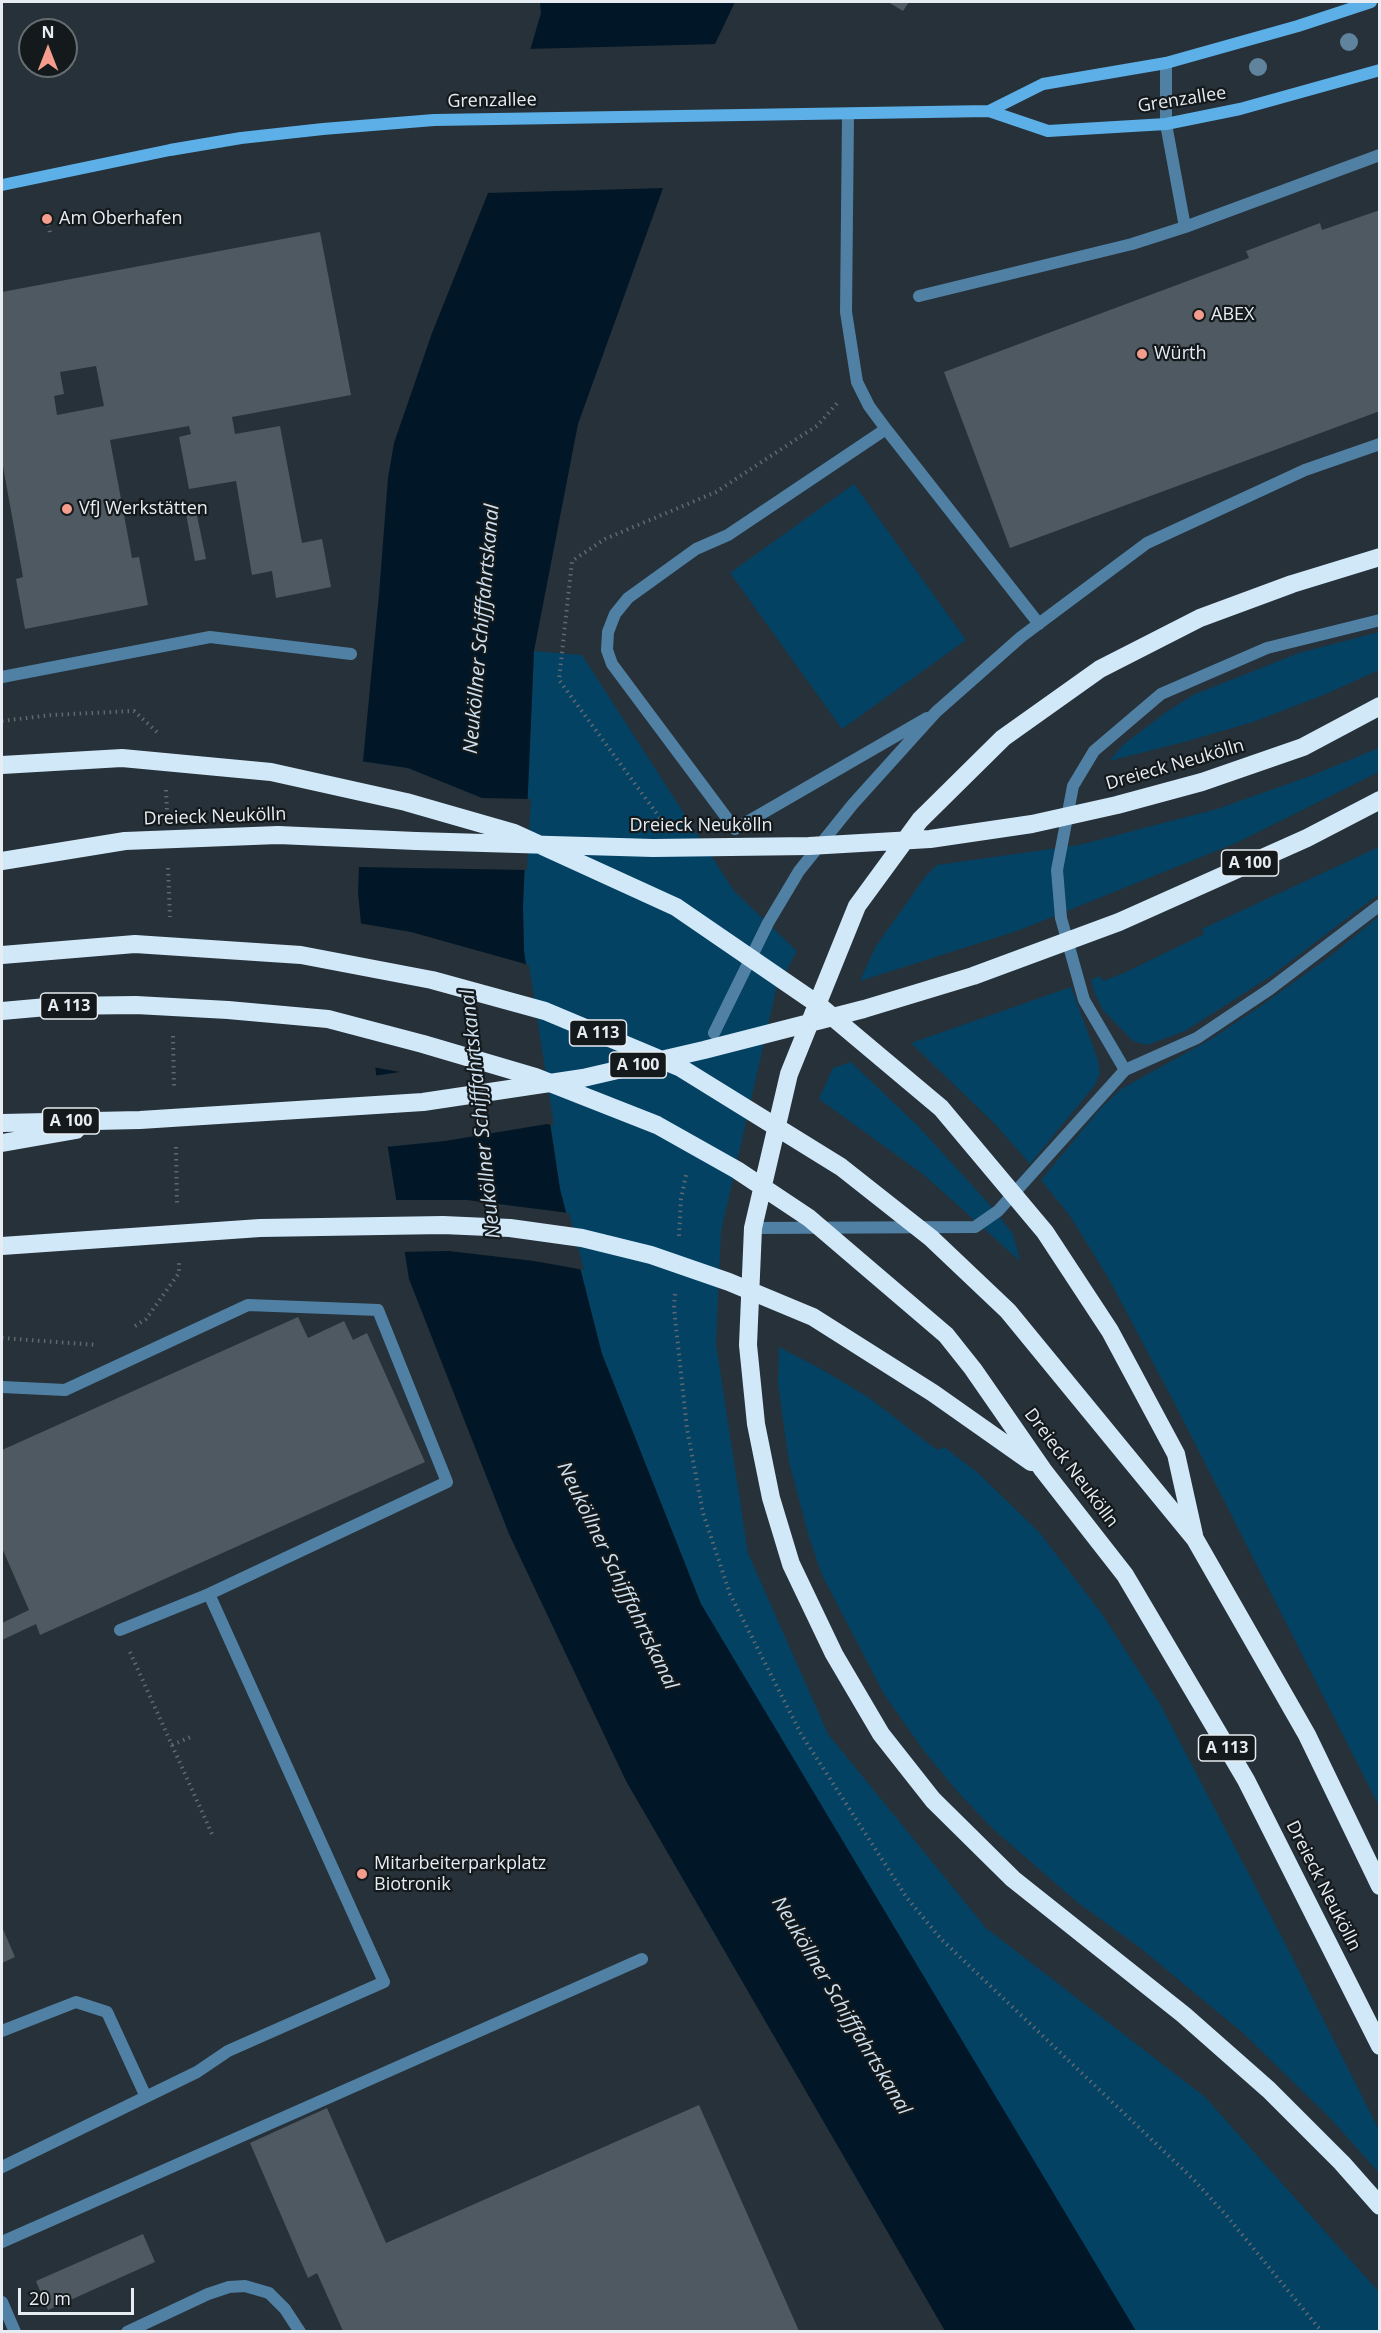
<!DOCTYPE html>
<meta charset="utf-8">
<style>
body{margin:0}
#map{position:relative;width:1381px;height:2333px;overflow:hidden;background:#273139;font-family:"Open Sans",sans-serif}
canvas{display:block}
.frame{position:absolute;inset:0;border:3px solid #e6ecf1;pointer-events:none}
.north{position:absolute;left:18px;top:18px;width:60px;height:60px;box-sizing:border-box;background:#14191c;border:2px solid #686d71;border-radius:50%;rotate:0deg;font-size:16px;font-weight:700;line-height:24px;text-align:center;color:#e6ecf1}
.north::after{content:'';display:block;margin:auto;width:21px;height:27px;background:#f59d8d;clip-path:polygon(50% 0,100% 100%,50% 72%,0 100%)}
.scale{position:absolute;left:18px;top:2288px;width:116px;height:27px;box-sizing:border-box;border:3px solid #e6ecf1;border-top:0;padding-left:8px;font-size:18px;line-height:21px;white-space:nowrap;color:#e6ecf1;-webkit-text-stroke:4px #14191c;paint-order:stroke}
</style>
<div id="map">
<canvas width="1381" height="2333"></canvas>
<div class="frame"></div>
<div class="north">N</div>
<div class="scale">20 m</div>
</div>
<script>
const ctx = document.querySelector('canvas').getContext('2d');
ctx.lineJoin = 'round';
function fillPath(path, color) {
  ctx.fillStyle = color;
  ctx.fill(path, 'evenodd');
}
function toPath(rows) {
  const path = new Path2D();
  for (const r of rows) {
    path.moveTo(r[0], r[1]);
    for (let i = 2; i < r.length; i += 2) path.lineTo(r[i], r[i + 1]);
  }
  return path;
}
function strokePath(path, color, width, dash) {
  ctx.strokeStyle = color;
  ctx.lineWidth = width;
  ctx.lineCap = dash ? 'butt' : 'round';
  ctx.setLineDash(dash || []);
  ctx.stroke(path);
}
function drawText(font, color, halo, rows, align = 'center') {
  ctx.font = font + ' "Open Sans",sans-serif';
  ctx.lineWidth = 4.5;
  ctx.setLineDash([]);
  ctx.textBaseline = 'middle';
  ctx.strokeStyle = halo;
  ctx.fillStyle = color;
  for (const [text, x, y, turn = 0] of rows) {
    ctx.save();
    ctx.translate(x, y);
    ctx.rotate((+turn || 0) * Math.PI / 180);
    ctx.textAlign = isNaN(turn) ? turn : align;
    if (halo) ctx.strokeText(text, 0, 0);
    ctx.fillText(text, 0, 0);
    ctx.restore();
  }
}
fillPath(toPath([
 [854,484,966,640,842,729,730,573],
 [1379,632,1379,670,1326,694,1253,722,1184,742,1109,761,1123,745,1165,713,1193,695,1299,653],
 [534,651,582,655,734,891,797,951,776,990,721,1232,716,1344,748,1553,828,1734,986,1928,1205,2097,1379,2292,1379,2331,1129,2331,953,2026,701,1604,602,1354,560,1189,524,951,523,906],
 [1379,748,1379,772,1236,843,1017,931,860,981,876,946,925,877,937,865,1079,845,1217,809,1313,775],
 [1379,847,1379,894,1271,976,1185,1031,1147,1045,1133,1041,1103,1010,1095,994,1091,980,1100,976,1103,981,1124,973,1204,934,1202,929],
 [1379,916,1379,1806,1176,1406,1109,1279,1070,1216,1041,1180,1100,1109,1121,1089,1211,1039,1258,1008,1333,954],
 [1071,987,1098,1060,1100,1073,1095,1085,1030,1164,996,1125,911,1043],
 [851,1062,919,1127,989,1204,1013,1234,1020,1261,924,1175,819,1099,833,1068],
 [779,1347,821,1369,868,1397,933,1447,939,1450,944,1447,978,1473,1039,1532,1102,1614,1160,1704,1285,1943,1379,2130,1379,2173,1331,2119,1243,2033,1139,1947,1077,1902,993,1829,957,1791,924,1751,884,1694,822,1575,809,1537,789,1462,778,1384]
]), '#044264');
fillPath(toPath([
 [540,2,735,2,715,44,578,424,534,651,523,906,524,951,560,1189,602,1354,701,1604,1136,2331,945,2331,626,1781,509,1534,409,1279,376,1074,358,893,363,761,379,594,388,478,394,443,432,333,488,193,541,13]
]), '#011727');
fillPath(toPath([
 [718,44,666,188,485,193,526,49],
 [360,761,408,768,482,798,531,799,527,870,356,867],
 [358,923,411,932,529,965,554,1126,547,1124,445,1141,385,1147,373,1076,400,1072,372,1067],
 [393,1200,467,1200,569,1213,584,1270,534,1261,449,1251,401,1252]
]), '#273139');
fillPath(toPath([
 [888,2,909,2,903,11],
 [1380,210,1380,411,1010,548,944,372,1249,258,1246,251,1320,223,1322,230],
 [320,232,351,395,232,417,235,434,280,426,302,543,322,539,331,587,276,598,272,571,252,575,236,481,189,489,179,437,191,434,189,426,110,440,132,558,139,557,148,605,25,629,16,579,23,577,2,461,2,292],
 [96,366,104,406,57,415,54,396,64,394,60,372],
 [195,506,206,559,195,561,185,509],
 [298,1317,308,1338,344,1321,353,1340,367,1333,425,1462,40,1635,36,1624,2,1640,2,1623,29,1610,2,1548,2,1450],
 [2,1927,15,1957,2,1963],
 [699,2105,799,2331,343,2331,317,2273,308,2278,250,2143,327,2108,386,2243],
 [143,2234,155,2262,48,2310,36,2281]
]), '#4e5961');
strokePath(toPath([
 [47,219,50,233],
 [2,721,51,715,134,711,157,732],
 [166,790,167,812],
 [660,818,559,680,572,561,605,539,716,492,818,425,839,401],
 [168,868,170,917],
 [173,1036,174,1088],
 [176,1147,177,1205],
 [679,1236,681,1199,686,1175],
 [675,1294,674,1308,687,1429,703,1513,730,1594,801,1734,907,1898,941,1939,1193,2179,1226,2215,1322,2332],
 [135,1326,146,1319,179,1273,179,1261],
 [2,1338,97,1345],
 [130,1652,212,1834],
 [172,1745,193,1736]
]), '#606970', 4, [1.5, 4.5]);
strokePath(toPath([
 [1166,63,1166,124,1185,227],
 [848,115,846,312,857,382,869,406,886,429,1039,624],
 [919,296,1132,244,1185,227,1380,155],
 [886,429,728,535,696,549,628,598,615,614,608,632,607,650,612,664,735,829,927,718],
 [2,677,210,637,351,654],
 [714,1033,768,923,799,871,853,804,936,712,1021,637,1147,543,1305,470,1380,444],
 [1125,1070,1084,1000,1061,918,1057,870,1073,786,1094,751,1161,694,1267,648,1380,620],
 [753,1228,975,1227,998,1211,1125,1070,1197,1038,1270,989,1380,905],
 [2,1387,65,1390,248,1305,378,1310,447,1482,209,1594,120,1630],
 [2,2031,76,2002,107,2012,146,2097],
 [2,2167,197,2072,228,2051,384,1982,209,1594],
 [2,2242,642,1959],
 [2,2302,15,2332],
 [127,2332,208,2294,229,2287,245,2286,269,2293,285,2309,300,2332]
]), '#5081a4', 12);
strokePath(toPath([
 [989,111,1043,84,1166,63,1298,26,1371,2],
 [2,185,170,150,241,138,323,129,434,120,989,111,1048,131,1166,124,1240,109,1380,70]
]), '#5cafe7', 12);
strokePath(toPath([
 [1380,557,1292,584,1200,618,1100,669,1003,738,920,820,857,906,789,1074,753,1228,748,1345,756,1424,771,1498,791,1564,834,1654,881,1734,933,1800,1013,1879,1184,2015,1269,2090,1342,2163,1380,2206],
 [2,765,122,758,271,772,406,802,514,833,676,907,816,1003,941,1108,1045,1232,1110,1331,1176,1454,1194,1535],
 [2,861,125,841,278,835,416,841,653,848,809,846,930,839,1032,824,1117,805,1202,782,1303,747,1380,706],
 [2,955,135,944,301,955,432,980,545,1011,681,1068,841,1167,931,1238,1008,1311,1195,1539,1307,1735,1380,1886],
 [2,1011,58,1006,136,1005,228,1010,328,1019,423,1044,535,1077,657,1125,737,1170,809,1218,946,1335,973,1369,1043,1470,1125,1575,1246,1780,1380,2046],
 [2,1123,140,1120,423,1102,583,1078,704,1050,864,1009,973,976,1119,922,1307,838,1380,800],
 [2,1143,76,1130],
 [2,1246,260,1228,443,1225,510,1228,582,1238,651,1255,729,1282,813,1317,933,1393,1031,1462]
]), '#d1e8f9', 18);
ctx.fillStyle = '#60849e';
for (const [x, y] of [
 [1349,42],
 [1258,67]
]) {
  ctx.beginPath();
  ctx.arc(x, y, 9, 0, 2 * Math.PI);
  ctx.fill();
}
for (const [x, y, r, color] of [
 [47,219,6,"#f59d8d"],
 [1199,315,6,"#f59d8d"],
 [1142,354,6,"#f59d8d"],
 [67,509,6,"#f59d8d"],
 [362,1874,6,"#f59d8d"]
]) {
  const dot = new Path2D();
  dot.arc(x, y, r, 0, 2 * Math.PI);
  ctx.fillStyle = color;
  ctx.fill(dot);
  strokePath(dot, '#14191c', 2);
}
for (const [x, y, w] of [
 [1250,863,57],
 [69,1006,57],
 [598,1033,57],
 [638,1065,57],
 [71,1121,57],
 [1227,1748,57]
]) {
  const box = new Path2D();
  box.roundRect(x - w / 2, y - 13, w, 26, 4.5);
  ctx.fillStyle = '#14191c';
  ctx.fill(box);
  strokePath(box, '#e6ecf1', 1.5);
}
drawText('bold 16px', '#e6ecf1', null, [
 ["A 100",1250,863],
 ["A 113",69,1006],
 ["A 113",598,1033],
 ["A 100",638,1065],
 ["A 100",71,1121],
 ["A 113",1227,1748]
]);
drawText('18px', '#e6ecf1', '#14191c', [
 ["Grenzallee",1182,100,-9],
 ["Grenzallee",492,101,-1],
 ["Dreieck Neukölln",1175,765,-16],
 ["Dreieck Neukölln",215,817,-2],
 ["Dreieck Neukölln",701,826],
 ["Dreieck Neukölln",1071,1468,53],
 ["Dreieck Neukölln",1323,1886,63]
]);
drawText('18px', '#e6ecf1', '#14191c', [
 ["Am Oberhafen",59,219],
 ["ABEX",1211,315],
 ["Würth",1154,354],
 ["VfJ Werkstätten",79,509],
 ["Mitarbeiterparkplatz",374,1864],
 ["Biotronik",374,1885]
], 'left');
drawText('italic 20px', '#cfe1f0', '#14191c', [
 ["Neuköllner Schifffahrtskanal",482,629,-85],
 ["Neuköllner Schifffahrtskanal",481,1114,-96],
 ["Neuköllner Schifffahrtskanal",617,1576,64],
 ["Neuköllner Schifffahrtskanal",841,2006,59]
]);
</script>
